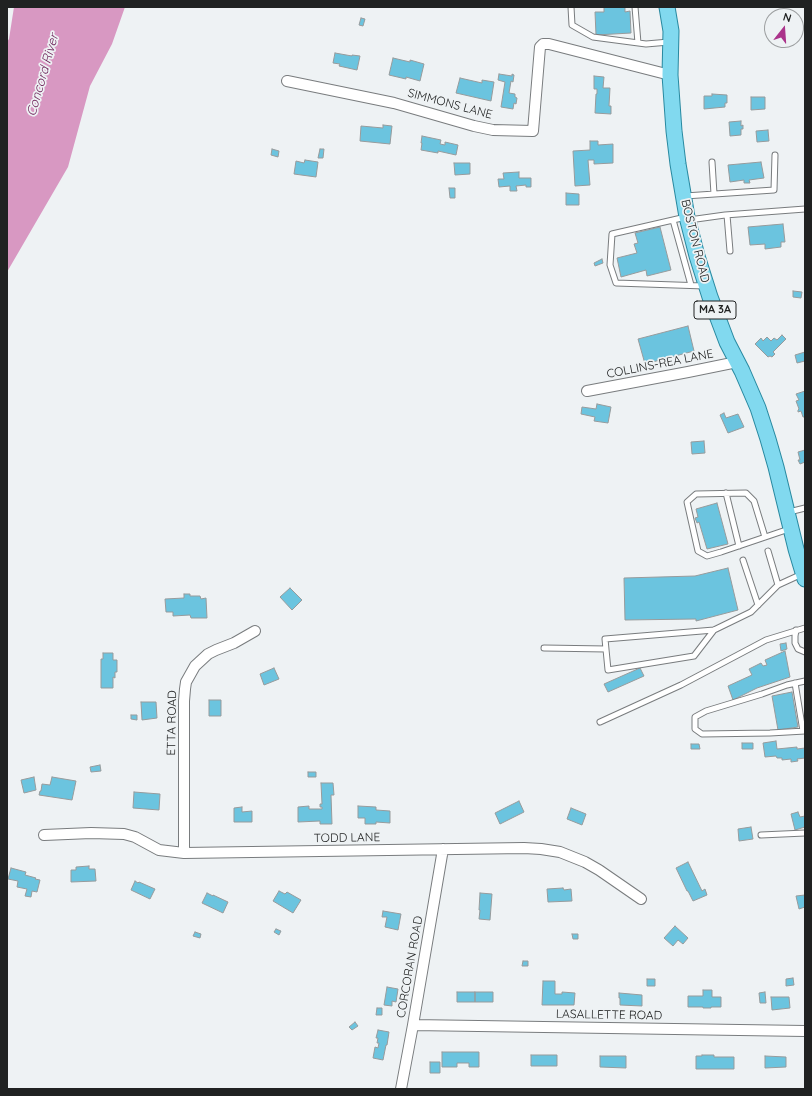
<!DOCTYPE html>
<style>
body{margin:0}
#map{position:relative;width:812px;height:1096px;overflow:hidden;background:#eef2f4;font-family:Quicksand,sans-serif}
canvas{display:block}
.frame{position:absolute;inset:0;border:8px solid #202222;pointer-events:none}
.north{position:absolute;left:764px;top:8px;width:40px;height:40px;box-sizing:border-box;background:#eef2f4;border:1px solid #9c9fa0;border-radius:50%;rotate:17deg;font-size:11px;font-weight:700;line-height:16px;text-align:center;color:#202222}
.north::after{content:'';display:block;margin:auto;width:14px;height:18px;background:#ab348b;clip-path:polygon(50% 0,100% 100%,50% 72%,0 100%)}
</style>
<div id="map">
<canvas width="812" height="1096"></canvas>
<div class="frame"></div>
<div class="north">N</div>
</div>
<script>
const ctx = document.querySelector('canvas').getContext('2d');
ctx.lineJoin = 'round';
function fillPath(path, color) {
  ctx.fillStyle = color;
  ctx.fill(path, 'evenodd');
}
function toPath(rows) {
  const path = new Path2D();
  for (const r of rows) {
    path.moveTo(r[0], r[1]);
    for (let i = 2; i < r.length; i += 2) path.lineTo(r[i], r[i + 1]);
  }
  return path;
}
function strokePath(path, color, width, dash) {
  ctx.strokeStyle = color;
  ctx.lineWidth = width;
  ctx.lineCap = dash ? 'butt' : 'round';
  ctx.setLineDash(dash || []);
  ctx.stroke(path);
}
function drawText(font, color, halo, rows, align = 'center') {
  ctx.font = font + ' Quicksand,sans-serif';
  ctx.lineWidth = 3.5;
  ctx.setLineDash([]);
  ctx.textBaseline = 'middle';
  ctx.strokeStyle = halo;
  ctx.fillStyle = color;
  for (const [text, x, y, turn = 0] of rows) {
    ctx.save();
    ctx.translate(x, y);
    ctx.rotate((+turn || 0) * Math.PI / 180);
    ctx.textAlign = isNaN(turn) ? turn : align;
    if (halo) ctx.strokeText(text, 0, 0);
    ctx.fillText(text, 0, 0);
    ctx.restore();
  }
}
fillPath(toPath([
 [14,7,125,7,112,44,90,86,68,167,7,272,7,42,9,39]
]), '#d898c2');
const building = toPath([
 [604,7,625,7,625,12,630,11,631,33,596,35,595,12,604,12,604,7],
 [361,18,365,19,363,26,359,25,361,18],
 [335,53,352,56,352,55,360,56,357,70,339,66,340,64,333,63,335,53],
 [393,58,410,62,410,60,424,64,420,81,406,77,406,79,389,75,393,58],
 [499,74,512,76,512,74,514,75,513,82,511,81,509,93,515,94,515,97,517,98,516,104,514,103,513,109,501,107,505,82,498,80,499,74],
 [594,76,604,77,603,88,610,88,609,106,611,106,611,114,595,113,596,94,597,94,597,89,594,89,594,76],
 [460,78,482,83,482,80,494,82,491,101,456,93,460,78],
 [712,94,727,95,727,103,725,103,725,107,704,109,704,96,712,96,712,94],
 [751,97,765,97,765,109,751,110,751,97],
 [741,121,741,126,743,125,743,129,741,129,741,135,730,136,729,122,741,121],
 [383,125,392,126,390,144,360,141,361,126,383,128,383,125],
 [768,130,769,141,757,142,756,131,768,130],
 [422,136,441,140,440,144,445,145,445,142,458,145,456,155,438,151,438,153,421,150,422,143,421,143,422,136],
 [590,141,598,141,598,145,613,144,613,163,594,164,594,160,588,160,590,185,575,186,573,151,590,150,590,141],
 [272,149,279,151,278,157,271,155,272,149],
 [320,149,324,149,323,158,318,158,320,149],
 [305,160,318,162,316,177,294,174,296,161,304,163,305,160],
 [761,162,764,178,749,180,750,183,744,183,744,180,730,182,728,165,761,162],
 [454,163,470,163,470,174,455,175,454,163],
 [519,172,519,178,531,178,531,187,526,187,526,185,516,186,517,191,510,191,510,186,499,187,498,179,504,179,503,173,519,172],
 [449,188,455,188,455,198,450,198,449,188],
 [566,193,579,194,579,205,566,205,566,193],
 [783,224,785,242,781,242,781,247,765,249,765,244,750,245,748,227,783,224],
 [660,227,671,270,647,276,646,270,621,277,617,258,637,253,634,244,638,243,635,233,660,227],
 [602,259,603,263,595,266,594,263,602,259],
 [793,291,802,292,801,298,793,297,793,291],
 [688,326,694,351,645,364,638,339,688,326],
 [782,335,786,339,773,352,775,354,772,357,770,356,768,357,755,344,761,338,763,341,767,337,771,341,774,338,777,340,782,335],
 [805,352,805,361,797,363,795,355,805,352],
 [805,391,805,417,803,417,801,411,798,412,798,410,799,409,796,401,799,400,796,394,805,391],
 [597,404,611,407,608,423,594,421,595,417,581,414,582,407,596,409,597,404],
 [724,413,726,418,738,414,744,427,728,433,720,415,724,413],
 [704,441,705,453,692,454,691,442,704,441],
 [805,450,805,462,800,464,798,460,800,460,798,452,805,450],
 [717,503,728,544,707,549,699,522,697,523,695,518,698,517,696,509,717,503],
 [728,568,738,610,696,621,696,619,625,620,624,578,695,576,728,568],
 [290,588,302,600,292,610,280,597,290,588],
 [184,594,190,594,190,596,200,596,201,599,206,598,207,618,191,618,190,615,173,616,173,612,166,612,165,599,184,598,184,594],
 [786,643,787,649,781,651,780,644,786,643],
 [785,651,790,677,757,688,733,700,728,686,752,675,749,669,761,663,763,666,767,665,765,660,785,651],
 [103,653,113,653,113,660,117,660,117,672,115,672,115,678,113,677,113,688,101,688,101,659,103,659,103,653],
 [274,668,279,679,264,685,260,674,274,668],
 [640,668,644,676,608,692,604,684,640,668],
 [792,692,798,727,778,730,772,696,792,692],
 [209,700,221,700,221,716,209,716,209,700],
 [141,702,156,702,157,718,142,720,141,702],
 [131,715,137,715,137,720,131,719,131,715],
 [776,741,777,749,797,747,797,749,805,748,805,758,797,759,798,761,791,762,791,759,782,760,782,758,777,758,776,756,765,757,763,743,776,741],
 [742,743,753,743,753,749,742,749,742,743],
 [691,744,699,744,700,749,691,749,691,744],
 [100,765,101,771,91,772,90,767,100,765],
 [308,772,316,772,316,777,308,777,308,772],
 [34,777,36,790,24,793,21,780,34,777],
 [52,777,76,781,72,800,39,795,40,791,41,791,42,784,50,785,52,777],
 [321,783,333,783,334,795,331,795,332,824,320,824,320,821,298,822,298,807,309,806,309,809,322,809,322,807,320,807,320,804,322,804,321,783],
 [134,792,160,794,159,810,133,808,134,792],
 [519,801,524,812,500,824,495,813,519,801],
 [358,806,376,807,376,810,390,811,390,823,376,822,376,824,365,824,365,818,358,818,358,806],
 [242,807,242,812,252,811,252,822,234,822,234,808,242,807],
 [571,808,586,814,582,825,567,819,571,808],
 [798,812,800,817,805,816,805,827,795,830,791,814,798,812],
 [751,827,753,839,739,841,738,829,751,827],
 [688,862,702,891,705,889,707,895,693,901,688,891,687,891,676,868,688,862],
 [89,866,89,869,95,869,96,881,71,882,71,870,76,870,76,867,89,866],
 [11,868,26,872,25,875,36,878,35,879,40,880,37,892,32,891,31,897,25,896,27,889,17,887,18,881,8,879,11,868],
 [135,881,138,883,139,882,155,889,150,899,131,890,135,881],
 [563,888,564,890,571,889,572,901,548,902,547,889,563,888],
 [279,891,285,894,287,892,301,900,293,913,273,901,279,891],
 [207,893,213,896,213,895,228,902,223,913,202,903,207,893],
 [480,893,492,894,490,920,479,919,480,910,479,910,480,893],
 [805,895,805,907,799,909,796,896,805,895],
 [383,911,401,914,398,930,385,927,387,917,382,917,383,911],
 [675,926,688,938,683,944,678,940,673,946,664,938,675,926],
 [276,929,281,931,279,935,274,932,276,929],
 [195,932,201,934,200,938,193,936,195,932],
 [572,934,578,934,578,939,573,939,572,934],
 [523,961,528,961,528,966,522,966,523,961],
 [793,978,794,985,786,986,786,979,793,978],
 [647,979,655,979,655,986,647,986,647,979],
 [543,981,555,981,555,994,562,994,562,992,575,993,574,1005,542,1005,543,981],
 [387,987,398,989,396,1002,392,1001,392,1006,384,1005,387,987],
 [703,990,712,990,712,997,721,997,721,1007,711,1007,711,1008,703,1008,703,1007,688,1007,688,996,703,996,703,990],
 [457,992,475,992,475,1002,457,1002,457,992],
 [475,992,493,992,493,1002,475,1002,475,992],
 [765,992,766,1003,760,1003,759,993,765,992],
 [619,993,642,995,642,1006,620,1005,620,998,619,998,619,993],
 [771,997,789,997,790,1008,772,1010,771,997],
 [377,1008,382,1008,382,1015,376,1015,377,1008],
 [355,1022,358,1026,352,1030,349,1027,355,1022],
 [378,1030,389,1032,387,1045,386,1045,383,1060,373,1058,375,1047,378,1048,379,1043,377,1043,378,1038,376,1038,378,1030],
 [442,1052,479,1052,479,1067,469,1067,469,1063,457,1063,457,1067,442,1067,442,1052],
 [531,1055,557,1055,557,1066,531,1066,531,1055],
 [702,1055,714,1055,714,1057,734,1057,734,1069,696,1069,696,1056,702,1056,702,1055],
 [600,1056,626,1056,626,1068,600,1067,600,1056],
 [765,1056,786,1057,786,1067,765,1068,765,1056],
 [430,1062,440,1062,440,1073,430,1073,430,1062]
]);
fillPath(building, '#6bc4df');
strokePath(building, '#979b9c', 1);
const lane = toPath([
 [571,7,572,25,593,37,646,44,669,42],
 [635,7,638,43],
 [712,162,714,194],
 [685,196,774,190,775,155],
 [727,215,730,251],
 [686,217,612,234,610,265,616,283,705,286],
 [673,220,691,285],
 [689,220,725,215,805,209],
 [726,493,739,546],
 [789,512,805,508],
 [765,537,754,501,746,493,696,494,687,502,698,551,707,556,721,552,789,529],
 [768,551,778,585],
 [743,560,758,605],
 [714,630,694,656,608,670,605,639,714,630,751,612,778,585,802,574],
 [796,630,795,636,795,643,798,649,805,652],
 [544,648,606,649],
 [805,681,787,685,762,694,706,711,695,717,695,729,702,734,770,733,805,731],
 [795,683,803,731],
 [600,722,681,685,766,640,805,628],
 [761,835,805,833]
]);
const street = toPath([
 [287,81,394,103,474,126,493,130,533,131,540,47,543,44,549,44,670,75],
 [587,391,688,372,737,362],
 [44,835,91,833,124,834,135,837,159,850,184,853,524,848,541,849,560,852,585,862,599,870,641,899],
 [184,853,184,701,185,689,186,682,195,666,208,654,216,650,234,643,255,631],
 [413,1025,805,1031],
 [401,1089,413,1025,443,849]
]);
const primary = toPath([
 [667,7,671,31,670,75,674,131,678,164,687,217,697,256,710,297,727,342,742,371,758,408,768,439,776,467,796,549,805,579]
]);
strokePath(lane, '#797c7e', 7);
strokePath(street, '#797c7e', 12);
strokePath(primary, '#2889a0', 17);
strokePath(lane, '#fff', 5);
strokePath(street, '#fff', 10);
strokePath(primary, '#81d9ef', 15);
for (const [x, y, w] of [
 [715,310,42]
]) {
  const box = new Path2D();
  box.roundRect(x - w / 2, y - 9, w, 18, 3);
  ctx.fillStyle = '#eef2f4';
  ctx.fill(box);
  strokePath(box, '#202222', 1);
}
drawText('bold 11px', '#202222', null, [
 ["MA 3A",715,310]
]);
drawText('12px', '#202222', '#eef2f4', [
 ["SIMMONS LANE",450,104,15],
 ["BOSTON ROAD",695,241,76],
 ["COLLINS-REA LANE",660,364,-11],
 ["ETTA ROAD",172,723,-89],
 ["TODD LANE",347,838,-1],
 ["CORCORAN ROAD",410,967,-80],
 ["LASALLETTE ROAD",609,1015,1]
]);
drawText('italic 13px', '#6f255b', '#eef2f4', [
 ["Concord River",43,75,-74]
]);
</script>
